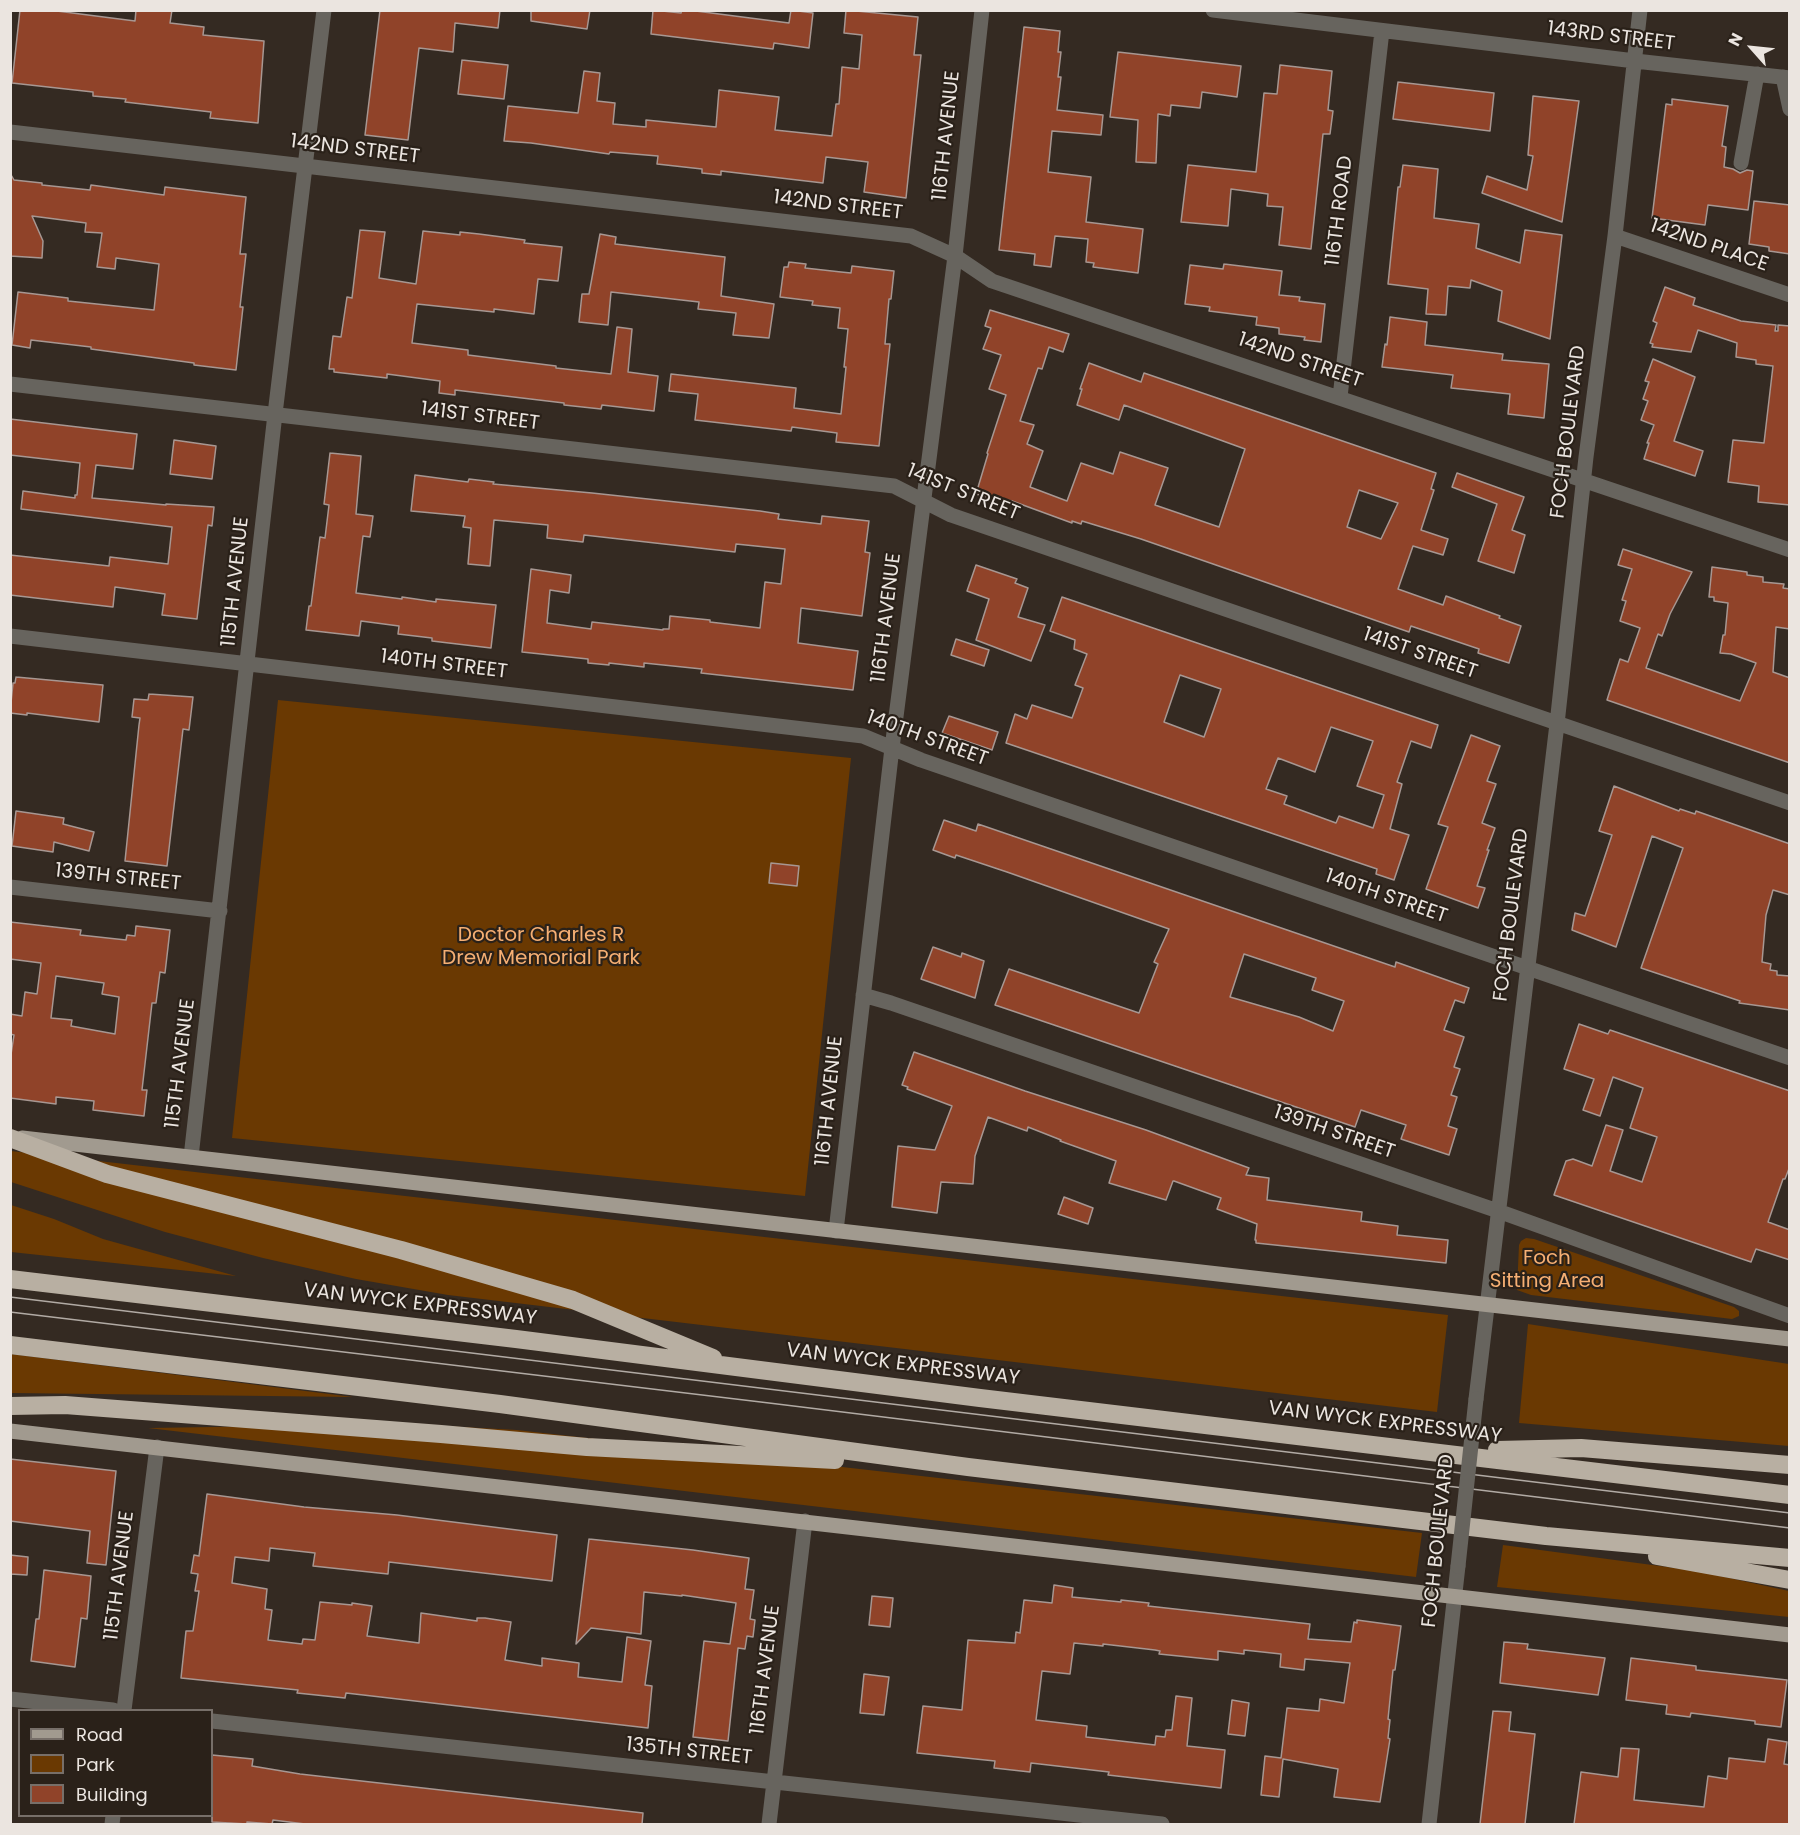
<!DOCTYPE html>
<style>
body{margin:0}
#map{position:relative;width:1800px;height:1835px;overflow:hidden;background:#342a22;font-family:Poppins,sans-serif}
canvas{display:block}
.frame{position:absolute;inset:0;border:12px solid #ebe5e0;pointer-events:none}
.legend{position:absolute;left:18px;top:1709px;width:195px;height:108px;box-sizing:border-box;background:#2a2119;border:2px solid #776f69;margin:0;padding:8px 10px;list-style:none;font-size:18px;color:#ebe5e0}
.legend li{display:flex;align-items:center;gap:12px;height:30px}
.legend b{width:30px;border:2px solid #776f69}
.north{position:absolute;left:1722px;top:18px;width:60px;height:60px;-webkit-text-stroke:4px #2a2119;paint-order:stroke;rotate:297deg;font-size:16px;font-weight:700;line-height:24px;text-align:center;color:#ebe5e0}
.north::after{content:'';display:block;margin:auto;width:21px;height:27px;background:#ebe5e0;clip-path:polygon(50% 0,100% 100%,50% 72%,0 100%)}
</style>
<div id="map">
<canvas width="1800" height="1835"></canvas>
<div class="frame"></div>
<ul class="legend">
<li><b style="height:8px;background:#a19a8f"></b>Road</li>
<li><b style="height:16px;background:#6a3902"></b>Park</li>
<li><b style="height:16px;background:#904329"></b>Building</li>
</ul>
<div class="north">N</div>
</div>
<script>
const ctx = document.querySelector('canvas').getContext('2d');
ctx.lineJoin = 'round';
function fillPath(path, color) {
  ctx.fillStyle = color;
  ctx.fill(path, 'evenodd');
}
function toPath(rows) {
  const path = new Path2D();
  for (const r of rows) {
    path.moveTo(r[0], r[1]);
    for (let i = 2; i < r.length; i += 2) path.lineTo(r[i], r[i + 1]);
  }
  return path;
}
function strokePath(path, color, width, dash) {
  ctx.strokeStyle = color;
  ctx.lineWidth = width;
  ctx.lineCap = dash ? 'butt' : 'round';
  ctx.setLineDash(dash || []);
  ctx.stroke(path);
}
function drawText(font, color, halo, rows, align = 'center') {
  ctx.font = font + ' Poppins,sans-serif';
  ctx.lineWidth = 4.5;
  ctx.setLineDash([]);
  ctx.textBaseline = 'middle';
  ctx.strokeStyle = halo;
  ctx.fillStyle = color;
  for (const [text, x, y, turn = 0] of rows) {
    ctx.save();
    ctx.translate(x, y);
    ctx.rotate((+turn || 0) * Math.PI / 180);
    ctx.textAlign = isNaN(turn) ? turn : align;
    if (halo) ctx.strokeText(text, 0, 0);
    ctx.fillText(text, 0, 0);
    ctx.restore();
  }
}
fillPath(toPath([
 [278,700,851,758,805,1196,232,1138],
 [11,1151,1448,1315,1437,1412,448,1295,356,1279,263,1258,165,1232,11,1182],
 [11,1205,54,1219,103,1239,236,1276,11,1252],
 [1526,1238,1534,1239,1734,1307,1739,1311,1739,1316,1732,1319,1531,1295,1517,1290,1519,1245,1521,1241],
 [1528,1324,1789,1364,1789,1446,1519,1423],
 [11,1354,353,1397,11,1393],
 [407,1424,517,1430,1422,1533,1416,1577,148,1428],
 [1503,1545,1697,1571,1789,1591,1789,1617,1497,1587]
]), '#6a3902');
const building = toPath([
 [20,10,49,10,135,21,136,10,172,10,170,23,204,27,203,35,264,41,258,123,210,118,211,112,125,102,126,99,93,96,93,92,12,83,20,10],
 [380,10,500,10,498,28,455,23,453,52,419,48,408,140,365,135,380,10],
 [531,10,590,10,587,29,531,21,531,10],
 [653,10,681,13,682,10,688,10,789,23,791,10,813,13,809,48,774,43,773,49,651,34,653,10],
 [846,10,918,17,914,55,921,55,906,198,864,192,868,162,826,157,823,183,721,171,721,175,702,173,702,169,657,164,658,156,610,152,609,154,531,143,504,141,508,106,578,113,584,71,600,73,597,101,615,103,613,124,646,127,646,120,716,127,719,90,779,97,775,130,832,136,836,104,839,104,842,67,859,69,862,35,844,33,846,10],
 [1024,27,1060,31,1058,52,1061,52,1058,77,1061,77,1057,110,1103,115,1101,135,1052,131,1048,172,1091,177,1086,222,1143,229,1138,273,1093,267,1094,263,1086,262,1088,239,1055,236,1051,267,1034,265,1035,254,999,250,1024,27],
 [1118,52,1241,66,1237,97,1202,92,1200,108,1171,105,1170,116,1158,114,1156,163,1136,162,1138,120,1110,117,1118,52],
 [462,60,508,65,504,99,458,94,462,60],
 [1280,65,1332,71,1328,110,1333,111,1330,134,1323,134,1311,249,1279,245,1283,207,1267,206,1268,194,1231,189,1228,226,1181,222,1188,165,1256,172,1264,93,1277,94,1280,65],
 [1398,82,1494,93,1490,131,1393,119,1398,82],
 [1533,96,1579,101,1562,222,1482,193,1487,176,1527,190,1533,156,1528,155,1533,96],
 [1672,99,1728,106,1722,146,1726,147,1724,167,1733,169,1740,173,1747,170,1753,171,1748,210,1708,205,1705,225,1652,218,1666,104,1672,105,1672,99],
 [1403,165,1438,169,1434,218,1479,224,1476,248,1520,263,1525,230,1562,235,1550,339,1498,321,1502,291,1471,280,1470,288,1448,286,1446,315,1426,314,1428,289,1388,284,1398,187,1400,187,1403,165],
 [10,173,14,180,42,183,42,185,90,190,91,185,164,195,165,187,246,197,240,254,246,254,240,307,243,307,236,370,194,365,194,363,91,349,91,347,31,340,30,348,12,345,18,292,68,298,68,301,154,310,159,264,116,258,115,269,97,267,102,233,85,232,86,223,32,216,43,241,42,258,10,256,10,173],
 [1754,201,1790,205,1790,254,1769,251,1769,247,1749,244,1754,201],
 [360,230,385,232,379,278,416,284,423,231,460,235,460,232,479,234,525,240,524,243,562,247,558,281,538,279,534,314,494,309,494,312,417,304,412,343,468,350,468,355,556,366,556,368,611,374,617,327,632,329,628,372,658,376,654,411,602,405,601,409,564,405,564,403,455,390,455,395,439,393,440,381,387,374,387,378,334,372,334,369,329,369,333,336,341,337,347,297,352,298,360,230],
 [600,234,616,237,615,244,725,257,721,296,774,304,769,338,733,335,736,313,698,309,699,302,611,292,608,325,579,322,582,294,589,294,600,234],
 [789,262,806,264,805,268,841,272,851,273,852,266,894,271,891,299,889,299,885,344,890,344,879,446,836,442,837,433,792,427,791,431,695,420,698,394,669,391,671,374,796,388,794,408,841,414,846,367,844,367,848,329,838,328,840,308,812,305,813,301,780,297,784,267,788,267,789,262],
 [1224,264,1282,271,1279,295,1300,297,1299,301,1325,304,1321,342,1304,340,1305,337,1279,334,1279,328,1256,325,1257,317,1209,311,1210,307,1185,304,1190,265,1223,269,1224,264],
 [1665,287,1695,298,1693,305,1741,321,1776,325,1775,331,1778,331,1778,325,1790,326,1790,505,1758,502,1759,486,1728,482,1733,440,1764,443,1773,366,1756,364,1756,360,1736,357,1737,343,1698,330,1691,352,1652,347,1653,344,1650,343,1657,323,1653,321,1665,287],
 [990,310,1069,334,1063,352,1049,347,1042,369,1038,368,1020,421,1034,425,1027,444,1043,451,1030,487,1067,501,1081,463,1113,474,1120,452,1168,468,1155,505,1219,527,1245,449,1124,405,1119,420,1077,405,1082,389,1080,389,1089,363,1141,382,1144,373,1436,473,1431,489,1434,490,1421,530,1448,539,1443,555,1413,546,1398,589,1443,605,1446,596,1500,616,1499,618,1521,626,1509,663,1478,653,1479,649,1411,626,1409,632,1141,539,1082,521,1081,524,1072,521,1072,523,1012,501,1007,500,1006,503,976,494,988,454,987,453,1006,395,989,389,1001,355,983,349,991,328,985,326,990,310],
 [1359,490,1398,503,1381,539,1347,527,1359,490],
 [1390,317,1427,322,1425,345,1503,354,1502,360,1549,364,1544,418,1508,414,1510,394,1451,388,1453,375,1382,367,1385,344,1387,345,1390,317],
 [1653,359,1695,377,1674,441,1703,451,1695,476,1644,459,1649,443,1647,443,1654,425,1641,420,1648,401,1643,399,1649,382,1645,381,1653,359],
 [10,419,137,434,133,469,96,465,92,498,166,505,166,504,214,507,212,526,208,525,197,619,162,615,165,594,115,587,113,607,10,595,10,555,109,566,110,557,168,564,172,527,21,509,23,491,75,498,75,495,77,495,80,463,10,455,10,419],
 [174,440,216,446,212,479,170,474,174,440],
 [330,453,361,456,356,514,373,516,370,537,363,536,356,593,402,599,402,597,436,602,436,599,496,605,491,648,432,641,432,638,398,634,399,626,361,621,359,636,306,630,309,606,311,606,320,537,325,538,329,505,324,504,330,453],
 [1457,473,1524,497,1512,530,1525,535,1514,573,1478,561,1497,504,1452,487,1457,473],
 [415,475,468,482,469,479,494,482,493,484,592,493,760,511,779,514,778,519,821,524,822,516,869,521,865,552,870,553,862,616,801,608,798,643,858,651,853,690,701,673,702,669,644,663,644,667,609,663,609,665,588,663,588,659,522,652,531,569,571,575,569,593,550,590,547,623,591,629,592,622,663,630,663,629,669,629,670,616,710,620,710,622,760,628,765,582,781,584,785,549,736,544,735,552,584,535,583,542,547,538,548,525,494,520,490,566,468,564,471,528,463,527,465,516,411,511,415,475],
 [1623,549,1692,572,1670,614,1662,636,1658,634,1646,668,1740,701,1756,663,1731,654,1720,653,1723,635,1725,635,1728,603,1714,601,1714,597,1709,597,1712,567,1747,572,1747,575,1763,577,1763,582,1784,584,1783,588,1790,589,1790,629,1776,627,1773,672,1790,678,1790,763,1607,700,1620,659,1628,662,1640,628,1620,621,1626,601,1622,600,1632,569,1618,565,1623,549],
 [976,565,1017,579,1015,583,1028,588,1018,617,1045,625,1031,661,976,640,989,599,967,591,976,565],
 [1062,597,1438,725,1431,748,1411,741,1397,782,1402,784,1390,829,1409,835,1394,880,1376,874,1377,869,1006,743,1015,714,1027,719,1032,705,1072,718,1083,688,1075,685,1087,654,1074,649,1075,640,1050,631,1062,597],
 [1180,675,1221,689,1204,737,1164,722,1180,675],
 [1331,727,1373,741,1357,786,1384,795,1373,828,1339,816,1336,823,1284,804,1287,796,1266,789,1278,758,1315,772,1331,727],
 [956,639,989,650,984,666,951,655,956,639],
 [16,677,103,685,99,722,27,713,27,715,10,713,13,683,15,683,16,677],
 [149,694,193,697,189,730,183,729,167,866,125,861,139,725,140,718,132,717,134,699,148,700,149,694],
 [949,716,998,732,992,750,942,733,949,716],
 [1471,735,1500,746,1487,781,1496,784,1482,823,1495,828,1487,850,1489,850,1477,886,1485,888,1478,908,1426,889,1448,827,1438,824,1471,735],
 [1614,786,1679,811,1680,809,1695,814,1696,811,1790,844,1790,895,1773,890,1766,915,1762,962,1771,964,1770,970,1777,971,1777,975,1790,976,1790,1010,1739,1003,1740,1001,1641,968,1683,848,1652,836,1616,947,1572,930,1575,913,1585,916,1612,835,1599,831,1614,786],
 [16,811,64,818,63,824,94,832,89,851,54,842,53,852,12,846,16,811],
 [944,820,976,831,978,824,1395,967,1396,962,1469,988,1464,1003,1455,1000,1444,1030,1464,1037,1454,1067,1460,1069,1451,1095,1457,1097,1448,1126,1457,1129,1449,1155,1401,1139,1406,1125,1361,1110,1355,1127,995,1005,1009,969,1139,1013,1158,964,1154,962,1169,929,1007,872,956,855,955,858,933,850,944,820],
 [1244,954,1316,978,1312,990,1344,1001,1333,1031,1299,1017,1230,997,1244,954],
 [771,863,799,866,797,886,769,883,771,863],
 [10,922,81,930,80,935,126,940,127,935,135,936,136,926,170,930,165,973,160,972,156,1003,152,1003,142,1090,147,1090,144,1116,93,1110,94,1101,56,1097,56,1104,10,1098,10,1061,14,1035,10,1034,10,1014,22,1016,25,992,37,994,41,963,10,959,10,922],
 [56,976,104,983,102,994,119,997,115,1034,71,1026,72,1020,51,1018,56,976],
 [933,947,961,957,962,953,984,961,975,998,921,979,933,947],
 [1579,1024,1608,1034,1610,1030,1790,1091,1790,1166,1785,1179,1783,1179,1768,1222,1790,1230,1790,1260,1756,1249,1751,1262,1554,1195,1566,1161,1573,1159,1592,1166,1606,1125,1623,1130,1610,1171,1642,1182,1657,1137,1630,1128,1643,1088,1613,1077,1600,1116,1583,1110,1594,1079,1564,1069,1579,1024],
 [914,1052,1025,1091,1146,1130,1249,1168,1246,1175,1269,1178,1267,1200,1362,1212,1361,1221,1398,1226,1397,1235,1448,1240,1446,1263,1256,1243,1256,1240,1255,1240,1257,1224,1217,1209,1221,1198,1174,1181,1173,1181,1166,1200,1109,1183,1116,1161,1060,1141,1061,1140,1028,1127,1027,1131,988,1117,975,1156,973,1184,941,1182,937,1213,892,1207,898,1146,935,1150,952,1106,907,1089,908,1087,902,1085,914,1052],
 [1064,1197,1093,1208,1088,1224,1058,1214,1064,1197],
 [10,1459,116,1471,106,1565,87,1563,90,1531,10,1521,10,1459],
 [207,1494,304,1507,397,1515,557,1535,552,1581,389,1562,388,1574,313,1566,315,1553,270,1548,269,1561,235,1557,232,1583,267,1589,265,1609,272,1610,268,1640,302,1644,303,1639,315,1640,320,1602,352,1605,352,1603,372,1606,367,1636,419,1643,421,1613,477,1621,477,1618,485,1618,511,1622,505,1660,542,1666,542,1658,579,1663,578,1677,622,1682,627,1637,651,1641,645,1685,652,1686,648,1728,346,1693,345,1698,297,1693,298,1690,181,1678,186,1631,193,1631,199,1591,195,1591,198,1574,191,1573,194,1555,199,1556,207,1494],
 [589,1539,693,1550,749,1558,745,1589,754,1590,750,1619,755,1620,753,1637,747,1636,745,1649,738,1648,728,1741,693,1737,704,1641,730,1644,736,1603,682,1595,682,1596,644,1592,641,1634,591,1628,576,1644,589,1539],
 [10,1555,28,1557,27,1575,10,1574,10,1555],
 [44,1570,91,1576,87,1619,81,1618,75,1667,31,1661,36,1619,39,1619,44,1570],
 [1054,1585,1073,1588,1072,1597,1121,1602,1121,1600,1149,1603,1148,1606,1310,1624,1308,1639,1351,1642,1354,1622,1357,1623,1357,1620,1401,1626,1395,1670,1393,1670,1388,1719,1390,1720,1388,1738,1390,1739,1380,1802,1334,1797,1338,1769,1283,1759,1279,1797,1261,1795,1265,1756,1281,1758,1287,1708,1319,1711,1320,1699,1344,1703,1350,1663,1305,1659,1304,1670,1280,1667,1281,1654,1244,1650,1244,1654,1218,1651,1218,1660,1159,1654,1160,1651,1155,1650,1103,1644,1103,1646,1074,1643,1070,1674,1042,1671,1036,1720,1087,1726,1086,1737,1155,1745,1156,1736,1165,1737,1166,1730,1172,1730,1176,1696,1192,1698,1187,1746,1225,1750,1221,1788,1108,1775,1109,1772,1031,1763,1030,1772,994,1768,995,1761,917,1753,923,1706,962,1710,968,1640,1015,1643,1016,1632,1020,1633,1024,1600,1052,1603,1054,1585],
 [872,1596,893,1598,890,1627,869,1625,872,1596],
 [1504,1642,1528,1644,1527,1649,1605,1658,1598,1695,1500,1683,1504,1642],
 [1631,1658,1696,1666,1696,1670,1787,1680,1781,1727,1755,1724,1755,1721,1691,1713,1690,1717,1666,1714,1667,1705,1626,1700,1631,1658],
 [864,1674,889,1677,884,1715,860,1713,864,1674],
 [1232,1700,1249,1703,1245,1736,1228,1734,1232,1700],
 [1493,1711,1511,1712,1509,1731,1535,1734,1525,1824,1480,1824,1493,1711],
 [1768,1739,1787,1742,1784,1764,1790,1765,1790,1824,1574,1824,1581,1772,1618,1777,1621,1748,1639,1749,1634,1800,1704,1807,1708,1776,1727,1779,1729,1758,1765,1762,1768,1739],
 [212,1755,253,1759,252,1766,300,1774,643,1813,642,1824,305,1824,273,1820,272,1824,247,1822,247,1824,212,1822,212,1755]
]);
fillPath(building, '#904329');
strokePath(building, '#a79792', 1.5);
strokePath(toPath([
 [1213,10,1635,61,1790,78],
 [1783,77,1790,109],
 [10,132,911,236,955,256,992,281,1790,550],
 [1741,163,1757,74],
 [1615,236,1790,295],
 [10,384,894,486,951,515,1790,803],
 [1340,397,1382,31],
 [10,636,863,736,921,760,1790,1058],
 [10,887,220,911],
 [863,995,891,1003,1498,1211,1790,1316],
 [191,1157,275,414,324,10],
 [836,1231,892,748,955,256,982,10],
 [1476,1399,1557,724,1586,457,1615,236,1640,10],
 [10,1699,113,1710],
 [124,1710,157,1447],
 [212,1721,1162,1824],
 [112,1824,113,1816],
 [769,1824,805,1521],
 [1429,1824,1458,1566]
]), '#67645e', 15);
strokePath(toPath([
 [22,1138,1790,1339],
 [10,1431,1790,1635]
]), '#a19a8f', 15);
strokePath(toPath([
 [10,1138,107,1174,401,1250,573,1300,713,1358],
 [10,1279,516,1339,980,1398,1790,1495],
 [10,1345,500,1404,968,1467,1546,1536,1790,1558],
 [10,1406,65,1405,441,1434,587,1447,835,1460],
 [1497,1450,1581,1448,1790,1465],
 [1657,1556,1790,1580]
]), '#b8afa2', 18);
strokePath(toPath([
 [10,1297,1790,1513],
 [10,1312,769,1403,1790,1528]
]), '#b1aaa4', 1.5);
strokePath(toPath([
 [1458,1566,1476,1399]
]), '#67645e', 15);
drawText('20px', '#ebe5e0', '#2a2119', [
 ["143RD STREET",1611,37,7],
 ["116TH AVENUE",947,136,-84],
 ["142ND STREET",355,150,7],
 ["142ND STREET",838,206,7],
 ["116TH ROAD",1340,211,-83],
 ["142ND PLACE",1709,246,19],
 ["142ND STREET",1300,361,19],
 ["141ST STREET",480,417,7],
 ["FOCH BOULEVARD",1569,432,-83],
 ["141ST STREET",963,493,22],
 ["115TH AVENUE",236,582,-84],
 ["116TH AVENUE",887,618,-83],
 ["141ST STREET",1420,654,19],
 ["140TH STREET",444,665,7],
 ["140TH STREET",927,739,20],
 ["139TH STREET",118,878,6],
 ["140TH STREET",1386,897,19],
 ["FOCH BOULEVARD",1512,915,-83],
 ["115TH AVENUE",181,1064,-83],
 ["116TH AVENUE",830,1101,-84],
 ["139TH STREET",1334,1133,19],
 ["VAN WYCK EXPRESSWAY",420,1305,7],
 ["VAN WYCK EXPRESSWAY",903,1365,7],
 ["VAN WYCK EXPRESSWAY",1385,1423,7],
 ["FOCH BOULEVARD",1439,1541,-84],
 ["115TH AVENUE",120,1576,-83],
 ["116TH AVENUE",766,1670,-83],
 ["135TH STREET",689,1752,6]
]);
drawText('20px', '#f6af73', '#2a2119', [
 ["Doctor Charles R",541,936],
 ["Drew Memorial Park",541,959],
 ["Foch",1547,1259],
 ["Sitting Area",1547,1282]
]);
</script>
